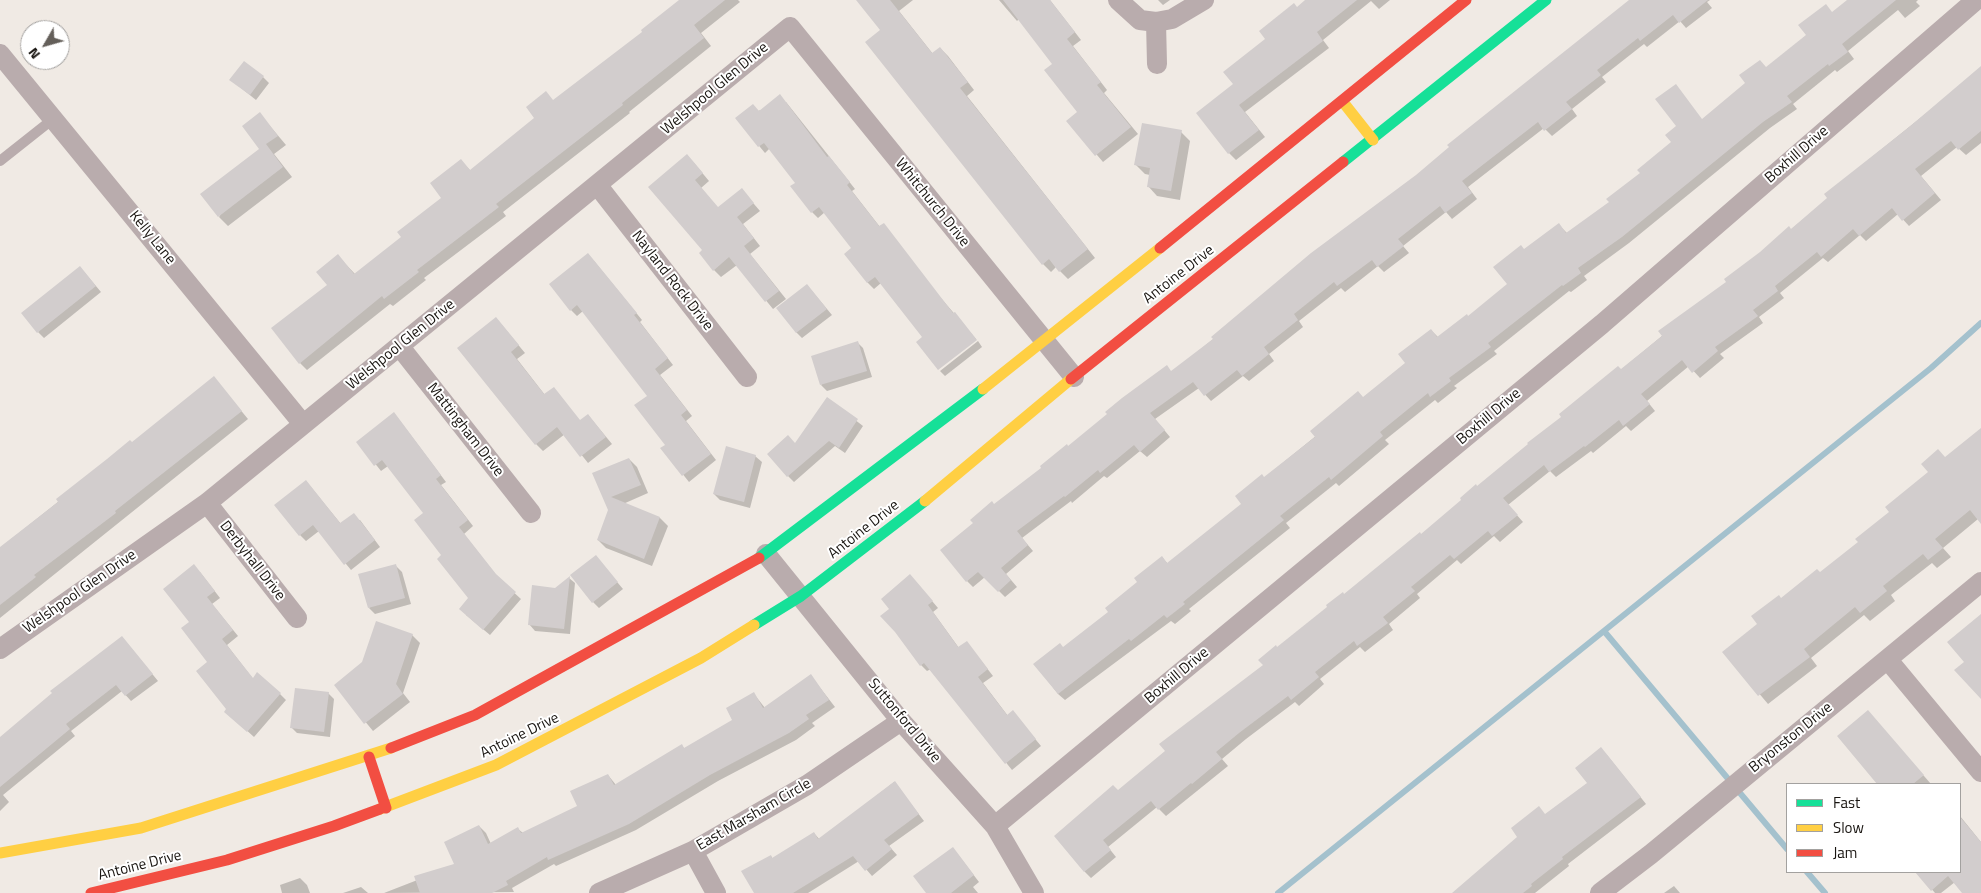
<!DOCTYPE html>
<style>
body{margin:0}
#map{position:relative;width:1981px;height:893px;overflow:hidden;background:#f0eae4;font-family:"Titillium Web",sans-serif}
canvas{display:block}
.legend{position:absolute;left:1786px;top:783px;width:175px;height:90px;box-sizing:border-box;background:#fff;border:1px solid #a3a19f;margin:0;padding:6px 9px;list-style:none;font-size:15px;color:#181410}
.legend li{display:flex;align-items:center;gap:10px;height:25px}
.legend b{width:25px;border:1px solid #a3a19f}
.north{position:absolute;left:20px;top:20px;width:50px;height:50px;box-sizing:border-box;background:#fff;border:1px solid #a3a19f;border-radius:50%;rotate:232deg;font-size:14px;font-weight:700;line-height:20px;text-align:center;color:#181410}
.north::after{content:'';display:block;margin:auto;width:18px;height:22px;background:#645f5a;clip-path:polygon(50% 0,100% 100%,50% 72%,0 100%)}
</style>
<div id="map">
<canvas width="1981" height="893"></canvas>
<ul class="legend">
<li><b style="height:6px;background:#16e098"></b>Fast</li>
<li><b style="height:6px;background:#ffcf43"></b>Slow</li>
<li><b style="height:6px;background:#f24e42"></b>Jam</li>
</ul>
<div class="north">N</div>
</div>
<script>
const ctx = document.querySelector('canvas').getContext('2d');
ctx.lineJoin = 'round';
function fillPath(path, color) {
  ctx.fillStyle = color;
  ctx.fill(path, 'evenodd');
}
function toPath(rows) {
  const path = new Path2D();
  for (const r of rows) {
    path.moveTo(r[0], r[1]);
    for (let i = 2; i < r.length; i += 2) path.lineTo(r[i], r[i + 1]);
  }
  return path;
}
function strokePath(path, color, width, dash) {
  ctx.strokeStyle = color;
  ctx.lineWidth = width;
  ctx.lineCap = dash ? 'butt' : 'round';
  ctx.setLineDash(dash || []);
  ctx.stroke(path);
}
function drawText(font, color, halo, rows, align = 'center') {
  ctx.font = font + ' "Titillium Web",sans-serif';
  ctx.lineWidth = 4;
  ctx.setLineDash([]);
  ctx.textBaseline = 'middle';
  ctx.strokeStyle = halo;
  ctx.fillStyle = color;
  for (const [text, x, y, turn = 0] of rows) {
    ctx.save();
    ctx.translate(x, y);
    ctx.rotate((+turn || 0) * Math.PI / 180);
    ctx.textAlign = isNaN(turn) ? turn : align;
    if (halo) ctx.strokeText(text, 0, 0);
    ctx.fillText(text, 0, 0);
    ctx.restore();
  }
}
fillPath(toPath([
 [681,0,738,0,740,2,701,33,711,46,629,112,630,113,503,212,506,216,424,278,426,280,393,306,390,304,307,370,300,363,338,256,355,274,403,237,443,198,461,161,471,171,536,119,554,101,644,33],
 [858,0,913,0,899,11,933,54,940,48,948,56,974,90,967,96,1095,258,1068,279,1056,267,1051,272,1043,264,867,42,882,30],
 [999,0,1050,0,1081,40,1073,46,1107,90,1104,93,1138,134,1103,162,1068,121,1079,113,1054,64,1019,19,1017,21],
 [1158,0,1170,0,1163,5],
 [1307,0,1390,0,1379,9,1371,1,1323,40,1329,48,1245,112,1265,137,1236,160,1229,153,1235,85,1266,39],
 [1631,0,1710,0,1707,2,1712,8,1686,28,1680,21,1647,47,1644,44,1602,77,1606,82,1572,109,1577,116,1552,136,1544,128,1468,187,1477,199,1452,219,1446,212,1403,246,1409,253,1384,272,1378,266,1345,292,1341,288,1299,321,1303,327,1269,354,1274,361,1249,381,1243,376,1211,401,1199,388,1155,419,1170,437,1147,457,1140,451,1107,478,1104,476,1072,503,1071,501,1022,538,1033,551,1006,574,1017,587,1005,597,985,577,973,587,967,581,995,506,1068,448,1172,372,1417,176],
 [1849,0,1918,0,1916,2,1920,6,1905,18,1898,10,1848,51,1854,59,1837,72,1835,70,1793,104,1797,109,1770,128,1629,243,1584,276,1587,280,1571,292,1569,291,1494,351,1497,354,1454,386,1457,388,1438,403,1435,400,1385,440,1389,444,1339,486,1336,483,1286,523,1290,528,1189,609,1191,611,1175,624,1171,621,1065,700,1058,694,1035,664,1064,648,1110,613,1162,557,1168,564,1243,504,1264,478,1406,363,1431,330,1438,337,1468,317,1508,284,1524,250,1559,225,1568,234,1610,203,1642,173,1672,142,1678,127,1676,85,1704,124,1767,68],
 [1981,69,1981,143,1966,155,1957,147,1921,176,1941,200,1909,226,1898,214,1866,241,1860,235,1828,262,1823,258,1780,293,1784,298,1759,317,1763,323,1720,354,1724,358,1700,378,1689,366,1647,401,1655,411,1631,431,1626,426,1593,453,1591,451,1556,477,1550,471,1508,505,1523,522,1500,542,1494,536,1461,564,1457,560,1417,594,1420,598,1389,624,1393,630,1365,652,1360,647,1320,679,1324,684,1299,706,1295,702,1246,739,1222,759,1228,766,1166,816,1157,807,1108,847,1116,857,1091,878,1085,872,1056,836,1118,792,1265,666,1277,648,1421,535,1829,198,1826,194],
 [263,77,269,83,256,100,231,80],
 [786,102,855,189,852,191,880,227,976,339,938,369,924,338,881,283,874,289,868,283,846,254,853,249,825,212,818,218,812,212,797,183,770,148,765,153,736,118],
 [259,113,286,145,274,154,292,177,228,226,219,217,261,149],
 [1181,132,1190,141,1180,200,1157,196,1148,186,1150,175,1145,174,1136,165],
 [694,163,709,181,701,188,718,208,742,190,760,211,743,224,760,246,750,254,786,299,773,309,737,265,721,277,714,270,704,250,650,187],
 [594,261,642,320,640,322,673,365,660,375,692,416,686,421,716,460,689,482,662,448,667,445,649,396,583,311,577,316,571,310],
 [80,267,101,292,44,338,38,332],
 [807,285,832,315,802,338,796,332],
 [496,318,525,353,517,359,545,395,581,421,588,415,612,444,588,463,565,434,543,451,536,444],
 [978,341,982,347,945,376,940,371],
 [857,342,863,348,872,377,827,391,821,385],
 [214,378,248,419,0,618,0,548],
 [828,399,863,426,845,453,835,446,794,482,788,476,796,445],
 [394,413,446,482,441,485,473,526,464,534,499,579,521,599,490,635,466,615,470,598,443,555,425,514,388,466,381,471,358,442],
 [1981,430,1981,521,1978,519,1943,548,1951,557,1937,568,1932,563,1891,595,1895,601,1870,621,1864,615,1811,658,1817,666,1768,704,1724,652,1759,624,1782,599,1820,574,1859,542,1945,458],
 [755,456,762,462,750,508,720,500,714,494],
 [629,459,637,467,648,493,623,504,660,518,668,526,652,566,606,548,598,540,610,510,594,474],
 [306,481,341,524,360,520,380,547,351,570,319,531,306,541,300,535],
 [596,557,623,589,599,608,593,602],
 [396,566,402,572,411,604,375,614,369,608],
 [200,572,220,598,212,604,238,636,227,645,253,679,280,694,286,700,254,737,232,717,191,622],
 [569,578,575,583,570,634,535,631,529,624,555,589],
 [916,582,938,608,933,612,959,648,972,649,993,676,983,683,1008,716,1018,718,1041,746,1012,770,931,669,927,671,921,665,896,631],
 [412,635,420,643,403,693,410,702,373,731,335,685],
 [122,637,158,681,131,701,122,691,71,731,75,736,3,795,9,802,0,811,0,740],
 [811,676,835,707,812,723,815,726,796,740,718,781,636,830,556,866,554,864,512,888,514,892,384,893,456,865,479,826,486,833,491,844,518,829,523,833,579,807,608,775,616,785,682,746,685,749,734,721,754,694,765,708],
 [328,693,334,699,330,737,297,733,291,727],
 [1839,736,1903,752,1931,784,1879,784],
 [1607,755,1646,804,1568,864,1569,866,1535,893,1453,893,1546,815,1588,783],
 [894,782,924,821,889,846,897,855,872,876,859,861,808,893,755,893,771,856,773,859,814,833,820,840],
 [1960,816,1981,842,1981,893,1964,893,1955,882,1941,893,1935,893,1917,872,1960,872],
 [953,848,979,882,973,887,978,893,928,893],
 [300,878,307,885,310,893,282,893,280,885],
 [1674,886,1680,893,1664,893],
 [361,887,368,893,343,893]
]), '#0003');
strokePath(toPath([
 [1604,631,1787,849],
 [1807,872,1825,893],
 [1278,893,1931,368,1981,323]
]), '#a4c1cd', 6);
fillPath(toPath([
 [679,0,725,0,694,25,704,38,622,103,623,105,496,204,499,207,417,270,419,272,384,299,382,296,299,364,271,328,327,285,316,272,338,254,354,274,401,237,397,232,441,198,430,183,461,159,470,170,534,118,526,107,546,91,553,100,642,32,641,30],
 [856,0,890,0,932,53,940,47,968,82,960,88,1088,249,1059,272,1049,259,1042,265,865,42,880,30],
 [1003,0,1050,0,1075,32,1067,39,1101,82,1097,85,1131,127,1095,156,1066,121,1077,112,1044,70,1052,64],
 [1305,0,1357,0,1317,32,1323,41,1239,105,1259,130,1228,154,1196,113,1233,84,1223,72,1265,39,1259,31,1294,3,1297,7],
 [1629,0,1708,0,1679,23,1673,15,1640,41,1638,38,1597,70,1601,75,1566,102,1572,109,1544,131,1538,122,1462,181,1472,193,1445,213,1440,206,1398,239,1404,246,1377,267,1372,260,1337,286,1334,282,1294,314,1298,320,1264,347,1269,354,1242,376,1237,370,1204,396,1193,382,1150,413,1165,430,1140,452,1134,445,1100,473,1098,470,1065,497,1064,496,1017,531,1028,545,1001,568,1011,580,998,592,978,572,966,582,940,550,973,523,970,520,992,501,994,504,1041,468,1040,466,1067,444,1068,446,1107,414,1105,412,1122,398,1167,365,1171,371,1213,339,1211,337,1311,253,1416,175,1449,147,1447,145],
 [1847,0,1896,0,1842,44,1848,52,1829,66,1828,64,1787,96,1792,102,1763,122,1622,237,1578,268,1581,273,1563,286,1562,285,1488,343,1491,347,1449,378,1451,381,1430,397,1428,393,1380,432,1383,436,1331,480,1329,477,1280,516,1284,520,1183,602,1185,604,1167,618,1164,615,1131,641,1129,639,1058,694,1033,664,1060,643,1063,647,1108,612,1105,608,1137,582,1134,578,1162,556,1167,563,1241,504,1235,496,1262,474,1264,477,1315,437,1310,431,1358,391,1363,397,1405,363,1398,354,1431,329,1437,337,1467,314,1468,316,1507,284,1493,267,1521,245,1524,249,1559,223,1566,233,1609,202,1606,199,1640,173,1637,170,1671,142,1665,135,1676,126,1655,99,1676,84,1702,119,1745,83,1739,75,1760,60,1766,67,1806,35,1798,25,1826,4,1832,12],
 [244,61,264,76,250,95,229,80],
 [1981,66,1981,131,1958,150,1951,141,1915,169,1935,193,1902,221,1892,208,1859,236,1853,229,1821,257,1817,252,1775,286,1778,291,1753,310,1758,316,1715,347,1718,351,1692,373,1682,360,1641,394,1650,404,1623,426,1619,420,1585,447,1584,446,1549,472,1544,465,1503,498,1518,515,1492,536,1488,531,1454,559,1450,555,1411,587,1415,591,1383,617,1388,623,1357,646,1354,641,1315,672,1319,677,1291,700,1288,696,1239,733,1216,752,1222,759,1192,784,1191,783,1158,810,1151,801,1103,840,1111,850,1084,872,1054,836,1113,785,1118,790,1165,751,1159,744,1263,665,1258,660,1276,645,1277,647,1327,607,1326,605,1343,592,1344,594,1420,532,1421,534,1461,500,1460,498,1476,484,1477,486,1528,444,1527,443,1561,417,1559,414,1618,366,1621,369,1662,336,1658,331,1726,282,1724,279,1760,252,1789,226,1791,229,1827,198,1824,194,1908,128],
 [780,94,827,157,829,156,850,182,847,185,879,226,884,223,953,313,955,312,977,340,938,370,916,342,922,337,875,277,867,283,844,254,851,248,819,207,811,213,790,186,795,183,764,143,758,147,735,118,753,104,759,111],
 [260,112,278,136,266,144,283,167,218,217,200,194,259,149,242,126],
 [1142,123,1182,130,1171,191,1147,187,1150,168,1134,165],
 [687,154,703,173,695,180,718,207,742,188,754,203,737,217,754,238,744,246,779,291,765,302,729,257,713,271,699,253,702,250,648,187],
 [588,253,637,313,634,315,668,358,655,369,687,410,681,415,711,454,682,476,660,448,665,445,634,405,647,396,577,305,570,311,549,284],
 [80,266,96,286,37,333,21,313],
 [807,284,827,309,796,333,776,308],
 [496,317,519,345,511,352,544,394,554,387,580,420,588,414,606,437,580,457,557,427,535,445,457,348],
 [858,341,867,371,820,385,811,356],
 [214,376,242,411,115,511,116,513,34,575,36,577,0,605,0,547,58,502,56,499,107,459,130,440,132,442],
 [827,397,858,419,839,448,829,441,787,477,767,454,788,435,795,443],
 [394,412,441,475,436,479,468,520,459,527,496,574,516,592,483,630,459,609,468,598,437,559,441,555,414,520,423,513,382,460,374,466,356,442],
 [1981,428,1981,524,1970,510,1935,539,1943,548,1928,560,1923,554,1883,586,1887,591,1860,613,1855,607,1804,649,1810,657,1758,696,1722,652,1757,624,1751,616,1779,595,1781,598,1817,569,1820,572,1858,542,1855,539,1889,512,1885,507,1928,472,1921,464,1938,449,1945,457],
 [726,446,756,455,744,502,713,494],
 [629,458,641,485,611,497,660,517,644,559,597,540,608,510,592,473],
 [306,480,340,523,354,513,375,540,344,565,313,525,299,536,274,505],
 [596,555,618,582,592,603,570,575],
 [194,564,215,591,207,597,233,630,222,639,253,678,257,672,281,693,247,732,224,712,226,709,196,671,207,662,181,628,189,622,163,589],
 [396,564,405,598,368,608,358,574],
 [910,574,933,601,928,605,958,647,967,641,988,669,978,677,1007,715,1013,710,1036,739,1005,764,924,663,920,666,895,632,880,616,889,609,881,599],
 [570,576,564,629,528,625,532,585,555,588],
 [1981,614,1981,699,1954,670,1964,662,1947,642],
 [376,621,413,634,396,684,403,694,364,724,334,685,362,662],
 [122,636,153,674,125,696,116,685,66,724,70,729,0,787,0,737,52,693,50,691],
 [811,674,829,700,806,715,809,719,789,733,710,775,629,824,548,860,547,857,506,881,508,885,492,893,420,893,414,876,454,864,444,842,479,825,488,844,518,827,521,833,577,806,570,791,608,774,614,785,682,744,684,748,732,720,726,708,754,692,763,708],
 [295,688,329,692,324,732,290,728],
 [1868,710,1924,775,1913,784,1877,784,1837,736],
 [1601,747,1641,797,1562,857,1563,859,1531,884,1532,886,1523,893,1452,893,1517,837,1511,828,1539,806,1545,814,1587,783,1575,768],
 [895,781,919,814,884,840,892,849,865,871,853,856,793,893,754,893,741,871,771,855,772,858,814,832,818,839],
 [1960,817,1981,842,1981,893,1962,893,1948,876,1931,891,1915,872,1960,872],
 [953,847,974,875,951,893,926,893,913,876]
]), '#d2cdcd');
strokePath(toPath([
 [0,161,53,119]
]), '#b9acad', 10);
strokePath(toPath([
 [1118,0,1140,20,1156,22,1172,19,1204,0],
 [1156,22,1157,64],
 [0,54,303,424],
 [598,186,747,377],
 [400,347,531,513],
 [207,503,297,618],
 [766,554,901,721,995,826,1034,893],
 [0,649,207,503,790,27,1074,377],
 [1888,660,1981,772],
 [995,826,1602,324,1976,0],
 [693,851,716,893],
 [599,893,693,851,807,785,901,721],
 [1600,893,1651,854,1981,582]
]), '#b9acad', 20);
strokePath(toPath([
 [1343,162,1546,0],
 [759,558,983,389],
 [754,625,801,596,925,501]
]), '#16e098', 11);
strokePath(toPath([
 [1343,102,1373,140],
 [983,389,1160,248],
 [925,501,1071,379],
 [380,809,496,765,701,658,754,625],
 [0,853,141,828,391,748]
]), '#ffcf43', 11);
strokePath(toPath([
 [1160,248,1466,0],
 [1071,379,1343,162],
 [391,748,475,715,759,558],
 [369,757,386,808],
 [91,893,227,860,334,826,380,809]
]), '#f24e42', 11);
drawText('15px', '#181410', '#fff', [
 ["Welshpool Glen Drive",715,89,-40],
 ["Boxhill Drive",1797,155,-41],
 ["Whitchurch Drive",932,203,51],
 ["Kelly Lane",152,238,51],
 ["Antoine Drive",1179,275,-38],
 ["Nayland Rock Drive",672,281,52],
 ["Welshpool Glen Drive",401,345,-39],
 ["Boxhill Drive",1489,417,-40],
 ["Mattingham Drive",465,430,52],
 ["Antoine Drive",864,530,-38],
 ["Derbyhall Drive",252,561,52],
 ["Welshpool Glen Drive",80,592,-35],
 ["Boxhill Drive",1177,676,-40],
 ["Suttonford Drive",904,721,50],
 ["Antoine Drive",520,736,-26],
 ["Bryonston Drive",1791,738,-39],
 ["East Marsham Circle",754,815,-30],
 ["Antoine Drive",140,866,-14]
]);
</script>
